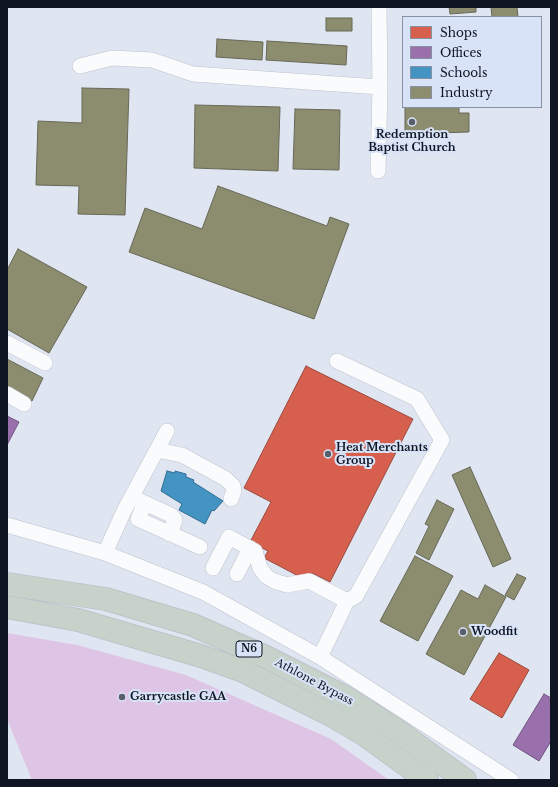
<!DOCTYPE html>
<style>
body{margin:0}
#map{position:relative;width:558px;height:787px;overflow:hidden;background:#e0e6f1;font-family:"Libre Baskerville",serif}
canvas{display:block}
.frame{position:absolute;inset:0;border:8px solid #0f1521;pointer-events:none}
.legend{position:absolute;left:402px;top:16px;width:140px;height:92px;box-sizing:border-box;background:#d9e3f8;border:1px solid #8891a2;margin:0;padding:5px 7px;list-style:none;font-size:12px;color:#0f1521}
.legend li{display:flex;align-items:center;gap:8px;height:20px}
.legend b{width:20px;border:1px solid #8891a2}
</style>
<div id="map">
<canvas width="558" height="787"></canvas>
<div class="frame"></div>
<ul class="legend">
<li><b style="height:11px;background:#d6604d"></b>Shops</li>
<li><b style="height:11px;background:#9970ab"></b>Offices</li>
<li><b style="height:11px;background:#4393c3"></b>Schools</li>
<li><b style="height:11px;background:#8c8c6e"></b>Industry</li>
</ul>
</div>
<script>
const ctx = document.querySelector('canvas').getContext('2d');
ctx.lineJoin = 'round';
function fillPath(path, color) {
  ctx.fillStyle = color;
  ctx.fill(path, 'evenodd');
}
function toPath(rows) {
  const path = new Path2D();
  for (const r of rows) {
    path.moveTo(r[0], r[1]);
    for (let i = 2; i < r.length; i += 2) path.lineTo(r[i], r[i + 1]);
  }
  return path;
}
function strokePath(path, color, width, dash) {
  ctx.strokeStyle = color;
  ctx.lineWidth = width;
  ctx.lineCap = dash ? 'butt' : 'round';
  ctx.setLineDash(dash || []);
  ctx.stroke(path);
}
function drawText(font, color, halo, rows, align = 'center') {
  ctx.font = font + ' "Libre Baskerville",serif';
  ctx.lineWidth = 4;
  ctx.setLineDash([]);
  ctx.textBaseline = 'middle';
  ctx.strokeStyle = halo;
  ctx.fillStyle = color;
  for (const [text, x, y, turn = 0] of rows) {
    ctx.save();
    ctx.translate(x, y);
    ctx.rotate((+turn || 0) * Math.PI / 180);
    ctx.textAlign = isNaN(turn) ? turn : align;
    if (halo) ctx.strokeText(text, 0, 0);
    ctx.fillText(text, 0, 0);
    ctx.restore();
  }
}
fillPath(toPath([
 [7,633,77,645,186,675,331,739,389,780,32,780,7,719]
]), '#dec4e5');
const shops = toPath([
 [306,366,413,419,330,582,312,573,308,581,264,558,268,551,250,542,271,502,244,488,306,366],
 [499,653,529,670,502,718,470,699,499,653]
]);
fillPath(shops, '#d6604d');
strokePath(shops, '#9a4a40', 1);
const offices = toPath([
 [7,416,19,422,7,445,7,416],
 [544,694,551,698,551,741,539,761,513,745,544,694]
]);
fillPath(offices, '#9970ab');
strokePath(offices, '#705582', 1);
const schools = toPath([
 [167,471,175,473,175,471,186,474,186,477,194,480,193,482,223,501,214,511,212,510,205,524,179,510,182,504,161,491,167,471]
]);
fillPath(schools, '#4393c3');
strokePath(schools, '#336d92', 1);
const industry = toPath([
 [449,7,476,7,476,12,450,14,449,7],
 [491,7,517,7,518,17,492,17,491,7],
 [326,18,352,18,352,31,326,31,326,18],
 [217,39,263,42,262,60,216,57,217,39],
 [267,41,347,46,346,65,266,60,267,41],
 [82,88,129,89,125,215,78,214,79,186,36,185,38,121,82,123,82,88],
 [195,105,280,107,278,171,194,168,195,105],
 [405,107,459,107,459,113,469,113,469,132,405,134,405,107],
 [295,109,340,110,339,170,293,169,295,109],
 [218,186,327,226,330,217,349,224,314,319,129,252,145,208,202,229,218,186],
 [18,249,87,287,49,353,7,329,7,270,18,249],
 [7,359,43,378,32,401,7,387,7,359],
 [470,467,511,559,493,567,452,475,470,467],
 [437,500,454,509,429,560,416,553,429,526,425,524,437,500],
 [415,556,453,576,418,641,380,621,415,556],
 [517,574,526,578,514,600,505,595,517,574],
 [485,585,506,597,464,675,426,654,461,590,478,599,485,585]
]);
fillPath(industry, '#8c8c6e');
strokePath(industry, '#666857', 1);
const minor = toPath([
 [80,66,112,58,152,60,193,74,380,87],
 [378,171,380,87,379,7],
 [7,343,45,363],
 [7,394,24,404],
 [157,450,182,455,226,479,233,486,234,491,231,499],
 [136,499,171,515,175,520,170,534],
 [145,503,138,519,200,547],
 [7,525,105,553,203,592,320,657,511,780],
 [105,553,124,511,167,431],
 [213,568,229,537,255,551,260,568,266,576,274,581,287,585,309,581,347,601],
 [237,574,250,548],
 [320,657,347,601,356,596,442,440,417,399,337,361]
]);
const highway = toPath([
 [7,584,106,599,193,625,266,657,343,696,391,726,465,780],
 [7,607,78,620,201,656,243,671,331,715,365,735,427,780]
]);
strokePath(minor, '#bcc2cd', 16);
strokePath(highway, '#bfc3c9', 24);
strokePath(minor, '#fafbfd', 15);
strokePath(highway, '#c7d2cb', 22);
for (const [x, y, r, color] of [
 [412,122,4,"#585e6a"],
 [328,454,4,"#585e6a"],
 [463,632,4,"#585e6a"],
 [122,697,4,"#585e6a"]
]) {
  const dot = new Path2D();
  dot.arc(x, y, r, 0, 2 * Math.PI);
  ctx.fillStyle = color;
  ctx.fill(dot);
  strokePath(dot, '#d9e3f8', 1.5);
}
for (const [x, y, w] of [
 [249,649,26]
]) {
  const box = new Path2D();
  box.roundRect(x - w / 2, y - 8, w, 16, 3);
  ctx.fillStyle = '#d9e3f8';
  ctx.fill(box);
  strokePath(box, '#0f1521', 1);
}
drawText('bold 10px', '#0f1521', null, [
 ["N6",249,649]
]);
drawText('bold 11px', '#0f1521', '#d9e3f8', [
 ["Redemption",412,135,"center"],
 ["Baptist Church",412,148,"center"],
 ["Heat Merchants",336,448],
 ["Group",336,461],
 ["Woodfit",471,632],
 ["Garrycastle GAA",130,697]
], 'left');
drawText('11px', '#0f1521', '#d9e3f8', [
 ["Athlone Bypass",314,682,28]
]);
</script>
